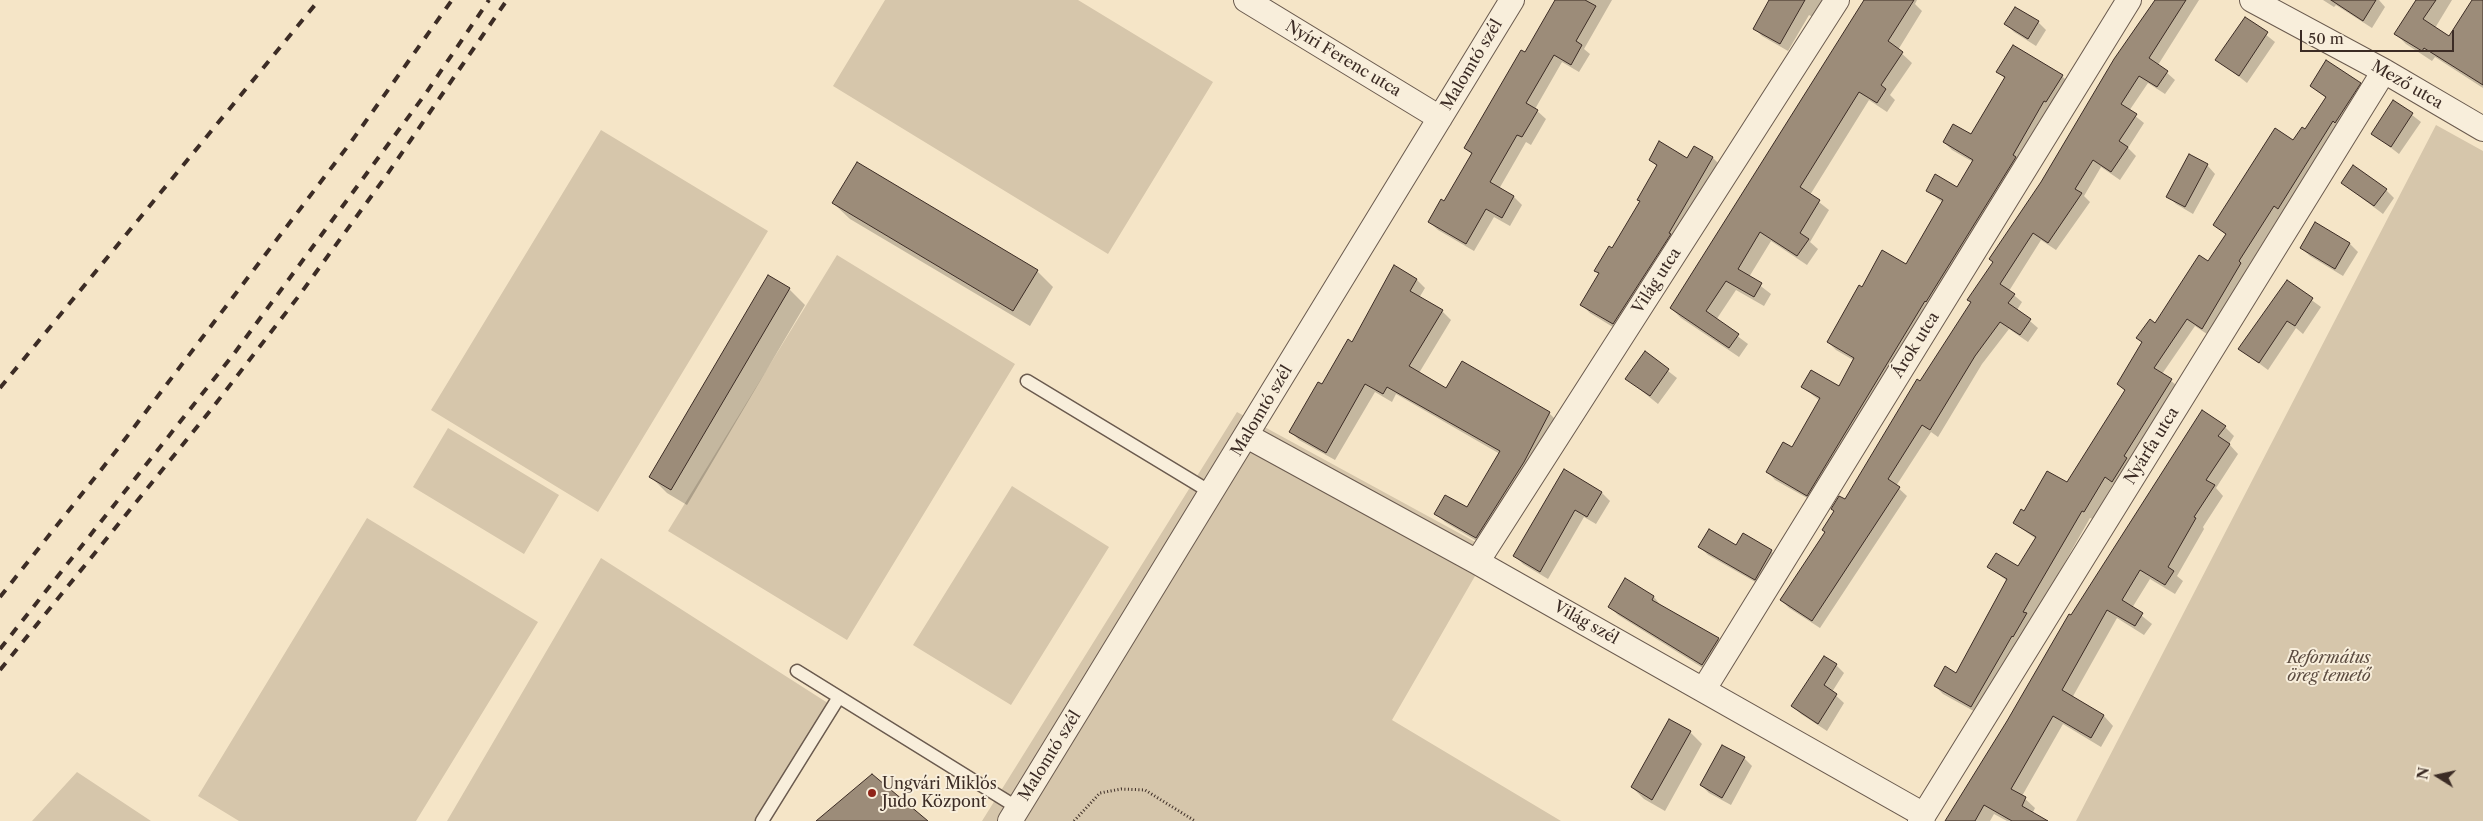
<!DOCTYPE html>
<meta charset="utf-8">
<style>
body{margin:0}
#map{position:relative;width:2483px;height:821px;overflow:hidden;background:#f5e5c7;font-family:"Libre Caslon Text",serif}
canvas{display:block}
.north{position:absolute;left:2413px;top:751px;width:50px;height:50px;-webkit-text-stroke:4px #f8eedb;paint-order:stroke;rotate:280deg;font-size:14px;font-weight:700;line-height:20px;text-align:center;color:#3c2c25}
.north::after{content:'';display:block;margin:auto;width:18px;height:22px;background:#3c2c25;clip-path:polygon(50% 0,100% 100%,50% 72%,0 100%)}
.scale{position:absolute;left:2300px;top:30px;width:154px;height:22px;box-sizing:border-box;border:2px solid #3c2c25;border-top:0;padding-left:6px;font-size:15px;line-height:18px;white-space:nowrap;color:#3c2c25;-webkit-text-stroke:4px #f8eedb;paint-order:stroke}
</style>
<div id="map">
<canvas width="2483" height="821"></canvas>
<div class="north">N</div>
<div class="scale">50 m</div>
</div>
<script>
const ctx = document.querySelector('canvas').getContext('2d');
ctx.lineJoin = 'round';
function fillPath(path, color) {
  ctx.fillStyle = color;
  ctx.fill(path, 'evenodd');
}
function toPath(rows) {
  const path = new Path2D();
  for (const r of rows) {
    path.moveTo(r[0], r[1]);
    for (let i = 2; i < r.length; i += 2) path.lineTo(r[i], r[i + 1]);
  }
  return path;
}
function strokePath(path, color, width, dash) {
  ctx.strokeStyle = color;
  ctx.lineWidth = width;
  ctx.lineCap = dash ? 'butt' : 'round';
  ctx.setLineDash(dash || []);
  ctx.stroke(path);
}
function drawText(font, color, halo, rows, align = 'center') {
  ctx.font = font + ' "Libre Caslon Text",serif';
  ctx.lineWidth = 4;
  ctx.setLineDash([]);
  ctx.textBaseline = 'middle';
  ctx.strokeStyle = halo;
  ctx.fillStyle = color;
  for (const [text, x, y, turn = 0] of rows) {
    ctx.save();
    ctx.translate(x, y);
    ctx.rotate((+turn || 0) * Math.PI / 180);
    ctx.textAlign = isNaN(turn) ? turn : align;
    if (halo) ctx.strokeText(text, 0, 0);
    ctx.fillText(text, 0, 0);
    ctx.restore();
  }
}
fillPath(toPath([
 [885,0,1078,0,1213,82,1108,254,833,86],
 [2436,125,2483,151,2483,821,2076,821],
 [601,130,768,231,598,512,431,410],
 [837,255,1015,364,847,640,668,531],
 [1237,412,1490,550,1392,720,1561,821,982,821],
 [448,428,559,495,524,554,413,487],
 [1012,486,1109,547,1011,705,913,645],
 [367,518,538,622,416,821,239,821,198,796],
 [601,558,834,707,762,821,447,821],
 [77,772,151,821,32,821]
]), '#d6c6ab');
fillPath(toPath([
 [1556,0,1612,0,1584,49,1590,54,1579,72,1562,62,1535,109,1546,119,1531,145,1526,142,1499,189,1514,197,1522,205,1510,226,1494,217,1474,251,1438,230,1429,222,1445,203,1472,155,1466,148,1526,53],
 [1771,0,1829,0,1818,20,1809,15,1788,51,1762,36,1754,28],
 [1866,0,1917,0,1915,4,1922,11,1898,50,1912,63,1890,95,1895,100,1887,112,1869,100,1810,195,1829,210,1810,242,1818,249,1807,265,1771,241,1749,277,1771,294,1764,306,1736,290,1716,320,1748,344,1739,357,1681,318,1671,308],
 [2157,0,2199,0,2158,65,2175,80,2165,94,2148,83,2129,111,2144,123,2128,148,2136,156,2120,180,2101,167,2084,196,2090,202,2056,250,2041,240,2009,291,2022,302,2017,310,2038,328,2028,342,2009,329,1982,364,1938,437,1931,432,1896,486,1907,496,1820,628,1789,608,1781,600,1972,303,2065,142,2136,27],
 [2323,0,2379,0,2385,7,2372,28,2336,5,2334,7],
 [2417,0,2452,0,2435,28,2450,38,2474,0,2483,0,2483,88,2435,57,2432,61,2406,44,2396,34],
 [2245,18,2275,42,2247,83,2217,59],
 [2038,22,2046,30,2036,46,2014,32,2006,24],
 [1998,71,2062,76,2070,84,1816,503,1775,480,1767,471,1793,449,1820,401,1803,387,1839,387,1855,361,1836,350,1828,342,1862,289,1906,266,1943,203,1928,191,1958,189,1973,162,1952,150,1944,142,1972,136,2005,79],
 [2360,83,2368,92,2282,213,2246,270,2249,272,2210,336,2195,326,2162,374,2180,388,2120,489,2113,484,2093,519,2090,518,1979,714,1943,694,1935,686,1957,674,2007,581,1989,567,2019,568,2036,539,2014,523,2024,513,2067,484,2126,392,2118,384,2142,343,2138,338,2156,324,2208,263,2227,236,2215,225,2306,131,2326,98,2311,86],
 [2394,101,2421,122,2399,154,2372,133],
 [1694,148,1713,158,1721,166,1621,332,1590,313,1582,305,1600,274,1596,271,1613,250,1641,202,1658,167,1650,160,1688,159],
 [2207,165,2215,174,2193,214,2176,204,2168,196],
 [2342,183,2386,190,2394,198,2383,214],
 [833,203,1037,271,1053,287,1030,326,850,219],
 [2316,224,2350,244,2358,252,2343,276,2310,256,2301,248],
 [1417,280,1425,288,1419,298,1442,311,1451,320,1419,373,1447,389,1462,363,1549,413,1558,422,1485,546,1445,522,1436,514,1467,509,1500,454,1396,394,1392,402,1375,392,1335,460,1299,440,1290,431,1353,343],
 [2287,282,2321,307,2303,334,2296,328,2268,370,2240,349],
 [789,289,805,305,687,505,667,493,651,477],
 [1645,353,1677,378,1658,404,1627,379],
 [2225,427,2234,436,2229,444,2238,454,2216,488,2223,496,2203,527,2204,529,2177,576,2183,581,2175,594,2150,579,2132,608,2152,624,2144,635,2117,618,2072,698,2104,716,2113,726,2101,747,2063,724,2022,796,2035,808,2032,814,2045,821,2007,821,1994,814,1990,821,1947,821,2072,617],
 [1565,471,1602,493,1610,501,1596,524,1584,517,1548,579,1523,564,1515,556],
 [1744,535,1771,551,1779,559,1764,587,1708,555,1700,547,1737,547],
 [1654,597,1661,606,1718,639,1726,647,1711,673,1618,615,1610,607],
 [1836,665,1844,673,1832,692,1844,703,1827,731,1801,714,1793,706],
 [1690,732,1702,744,1665,811,1644,799,1632,787],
 [1744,758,1752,766,1731,805,1709,793,1701,785]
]), '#0003');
const building = toPath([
 [1555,0,1585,0,1596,6,1576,41,1582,45,1571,65,1554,55,1526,103,1538,110,1522,137,1517,135,1490,182,1514,196,1502,218,1486,209,1466,244,1428,222,1441,199,1444,201,1472,153,1464,148,1521,50,1525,52,1555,0],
 [1769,0,1805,0,1780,44,1753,29,1769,0],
 [1864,0,1914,0,1888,41,1903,52,1881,85,1886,89,1877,103,1859,92,1800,187,1820,200,1800,233,1809,239,1797,256,1760,232,1738,269,1762,283,1754,297,1726,281,1706,311,1739,334,1729,348,1670,308,1864,0],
 [2155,0,2186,0,2149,58,2168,71,2157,87,2139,76,2121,104,2137,114,2119,141,2128,147,2111,172,2093,160,2075,189,2082,193,2048,243,2033,233,2000,284,2015,294,2008,303,2031,319,2020,335,2000,322,1975,356,1930,430,1922,425,1888,479,1900,487,1812,621,1780,600,1825,532,1822,530,1834,511,1831,509,1839,496,1845,499,1917,379,1920,381,1971,302,1967,300,1993,262,1989,259,2041,182,2114,59,2155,0],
 [2331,0,2376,0,2363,21,2331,0],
 [2416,0,2436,0,2423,19,2449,36,2472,0,2483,0,2483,85,2424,48,2422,51,2394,34,2416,0],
 [2015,7,2039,21,2028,39,2004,24,2015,7],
 [2245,17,2268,32,2239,76,2215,60,2245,17],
 [2013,45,2063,75,2046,102,2044,101,2013,155,2016,157,1926,302,1925,301,1807,496,1766,472,1783,442,1792,447,1820,398,1801,387,1811,370,1839,386,1854,358,1827,342,1859,285,1862,287,1882,250,1906,264,1943,200,1926,191,1935,174,1957,187,1973,160,1943,142,1953,124,1971,134,2005,77,1996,72,2013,45],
 [2326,60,2361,83,2335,123,2333,121,2278,209,2274,206,2239,261,2241,263,2202,329,2187,319,2154,368,2172,379,2124,456,2127,458,2112,482,2105,477,2084,512,2082,511,2023,612,2027,613,2013,637,2012,636,1971,707,1934,686,1945,666,1956,673,2007,579,1987,567,1996,553,2018,566,2036,537,2013,523,2021,509,2024,511,2047,471,2067,482,2125,390,2117,384,2142,342,2136,338,2150,319,2155,323,2199,255,2208,261,2226,234,2213,225,2275,128,2293,140,2302,127,2305,129,2326,97,2310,86,2326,60],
 [2393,100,2413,113,2391,147,2371,134,2393,100],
 [1659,141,1687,158,1694,146,1713,157,1669,233,1671,234,1613,324,1580,305,1599,273,1594,271,1609,246,1612,248,1640,201,1637,200,1657,165,1649,160,1659,141],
 [2189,154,2208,164,2185,207,2166,197,2189,154],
 [857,162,1038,270,1013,311,832,203,857,162],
 [2353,165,2387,189,2374,206,2341,183,2353,165],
 [2315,222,2350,243,2335,269,2300,248,2315,222],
 [1394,265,1417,279,1410,291,1443,310,1409,366,1446,388,1462,361,1550,412,1524,462,1476,538,1434,514,1445,495,1467,507,1500,451,1387,387,1383,394,1365,384,1326,453,1289,432,1318,382,1322,384,1348,339,1352,342,1394,265],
 [768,275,790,288,671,490,649,477,768,275],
 [2287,280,2313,298,2295,326,2287,321,2259,363,2238,349,2287,280],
 [1645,351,1669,369,1650,396,1625,379,1645,351],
 [2202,410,2226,426,2218,436,2230,444,2206,480,2215,485,2194,517,2196,518,2168,567,2174,571,2165,585,2140,570,2122,600,2143,613,2135,626,2107,610,2062,690,2104,715,2091,738,2053,716,2011,789,2026,797,2022,806,2048,821,2012,821,1984,805,1975,821,1945,821,2007,721,2069,614,2071,615,2202,410],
 [1564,469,1602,492,1587,517,1575,510,1540,572,1513,556,1564,469],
 [1709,529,1736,545,1743,533,1772,550,1755,580,1698,547,1709,529],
 [1625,578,1654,596,1652,600,1719,638,1702,665,1608,607,1625,578],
 [1824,656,1837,664,1824,685,1837,694,1818,724,1791,706,1824,656],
 [1669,719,1691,731,1652,800,1631,787,1669,719],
 [1722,745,1745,757,1722,798,1700,785,1722,745],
 [872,774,928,821,816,821,872,774]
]);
fillPath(building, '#9c8c79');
strokePath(building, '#3c2c25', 1);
const service = toPath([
 [1027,381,1212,493],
 [797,671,1018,808],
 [762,821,839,697]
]);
const minor = toPath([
 [1246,0,1440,118],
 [2252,0,2384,71,2483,129],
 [1247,436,1477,562,1924,815],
 [1477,562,1837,0],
 [1704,689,2129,0],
 [1010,821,1512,0],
 [1920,821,2384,71]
]);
strokePath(service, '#6a5a4e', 15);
strokePath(minor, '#6a5a4e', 26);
strokePath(toPath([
 [1074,821,1100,793,1121,789,1145,790,1195,821]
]), '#3c2c25', 3, [1, 2.5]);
strokePath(service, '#f8eedb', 12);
strokePath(minor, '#f8eedb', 24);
strokePath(toPath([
 [0,388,319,0],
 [0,597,116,451,351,142,452,0],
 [0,649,233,355,426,93,489,0],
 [0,670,210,411,298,297,386,176,507,0]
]), '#3c2c25', 4, [9, 9]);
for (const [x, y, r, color] of [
 [872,793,5,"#8f2418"]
]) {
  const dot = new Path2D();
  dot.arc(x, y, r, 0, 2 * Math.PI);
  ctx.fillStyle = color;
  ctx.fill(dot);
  strokePath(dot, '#f8eedb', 2);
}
drawText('16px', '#3c2c25', '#f8eedb', [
 ["Nyíri Ferenc utca",1343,59,31],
 ["Malomtó szél",1472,65,-59],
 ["Mező utca",2407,85,30],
 ["Világ utca",1657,281,-57],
 ["Árok utca",1916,345,-58],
 ["Malomtó szél",1262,411,-59],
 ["Nyárfa utca",2152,446,-58],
 ["Világ szél",1586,623,29],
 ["Malomtó szél",1050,756,-58]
]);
drawText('italic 16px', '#5b4b40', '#f8eedb', [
 ["Református",2329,658],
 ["öreg temető",2329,676]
]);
drawText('16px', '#3c2c25', '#f8eedb', [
 ["Ungvári Miklós",882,784],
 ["Judo Központ",882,802]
], 'left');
</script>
